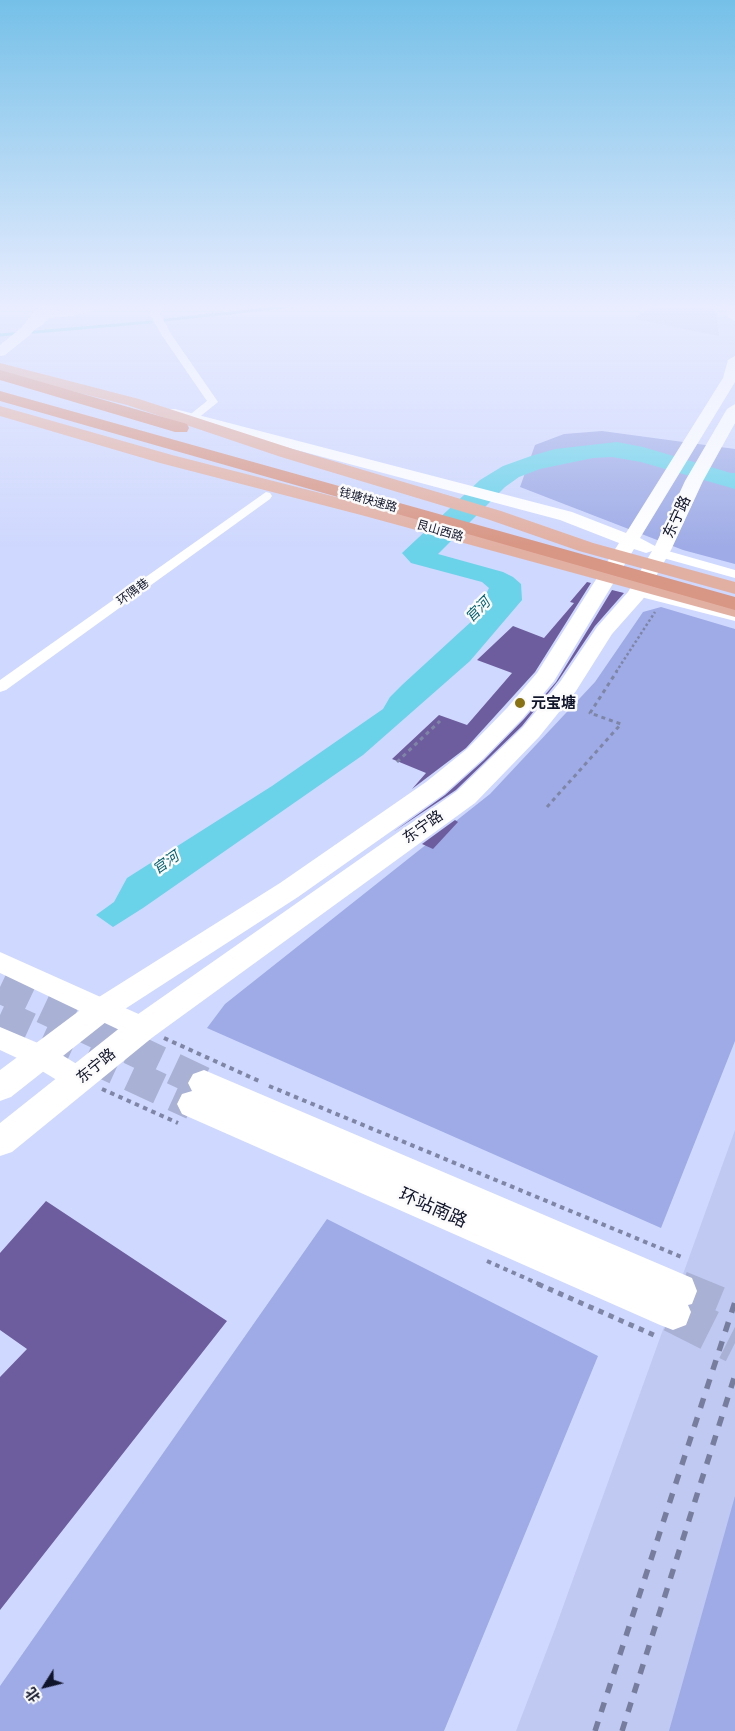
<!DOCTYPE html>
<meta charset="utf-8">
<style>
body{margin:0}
#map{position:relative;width:735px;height:1731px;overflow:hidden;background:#cfd8fe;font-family:"Crimson Pro","Noto Sans SC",serif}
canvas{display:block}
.north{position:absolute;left:20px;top:1661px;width:50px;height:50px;-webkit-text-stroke:4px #fbfbfb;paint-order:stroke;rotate:234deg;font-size:14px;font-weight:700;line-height:20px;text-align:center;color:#11152b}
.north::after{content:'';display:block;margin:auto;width:18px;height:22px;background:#11152b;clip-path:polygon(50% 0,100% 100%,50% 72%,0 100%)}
</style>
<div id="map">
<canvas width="735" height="1731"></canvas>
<div class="north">北</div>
</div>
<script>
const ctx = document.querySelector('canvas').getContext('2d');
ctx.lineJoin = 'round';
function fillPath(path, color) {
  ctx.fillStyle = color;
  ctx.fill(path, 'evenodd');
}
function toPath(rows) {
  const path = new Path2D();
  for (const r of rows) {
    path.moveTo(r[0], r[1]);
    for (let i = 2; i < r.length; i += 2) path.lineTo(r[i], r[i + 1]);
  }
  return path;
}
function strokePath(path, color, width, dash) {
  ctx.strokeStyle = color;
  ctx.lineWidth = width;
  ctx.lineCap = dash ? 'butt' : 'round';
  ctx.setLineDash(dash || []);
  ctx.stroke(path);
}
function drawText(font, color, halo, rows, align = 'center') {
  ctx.font = font + ' "Crimson Pro","Noto Sans SC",serif';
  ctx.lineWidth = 5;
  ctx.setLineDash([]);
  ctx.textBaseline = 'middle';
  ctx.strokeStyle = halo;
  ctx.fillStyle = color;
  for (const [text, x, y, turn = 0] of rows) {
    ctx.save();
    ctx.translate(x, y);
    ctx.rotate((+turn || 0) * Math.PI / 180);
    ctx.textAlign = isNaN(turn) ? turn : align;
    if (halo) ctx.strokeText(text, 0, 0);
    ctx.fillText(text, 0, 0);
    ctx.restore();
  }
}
fillPath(toPath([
 [653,305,708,305,716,312,719,336,634,319],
 [735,1130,735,1731,516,1731,555,1629]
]), '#c0c9f2');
fillPath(toPath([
 [602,431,735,449,735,564,683,550,520,487,535,445,564,434],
 [661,607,735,629,735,1041,661,1228,207,1028,225,1004,490,794,595,682,643,612],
 [327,1219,598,1356,444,1731,0,1731,0,1686],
 [735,1496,735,1731,669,1731]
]), '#9eabe6');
fillPath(toPath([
 [617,442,643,447,731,473,735,473,735,489,641,462,612,457,593,458,540,469,519,477,505,487,438,554,503,572,513,577,521,584,522,600,470,661,363,755,143,908,113,927,96,915,114,902,127,878,272,786,383,709,390,697,402,685,473,620,489,588,482,582,411,563,402,553,480,480,503,466,531,456,555,449]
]), '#6ad2e9');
strokePath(toPath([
 [165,320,303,305],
 [0,335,151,322]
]), '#6ad2e9', 3);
fillPath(toPath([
 [587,582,591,583,535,672,466,748,412,789,426,773,392,759,439,715,467,725,512,673,477,660,513,626,544,638,574,603,570,602],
 [612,590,624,593,595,626,558,681,522,726,456,790,393,832,445,795,484,760,524,719,556,682],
 [455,820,458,822,433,849,422,844],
 [46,1201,227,1321,0,1610,0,1377,27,1349,0,1330,0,1253]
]), '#6e5d9e');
strokePath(toPath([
 [0,987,204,1083],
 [0,1015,193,1104]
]), '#a9b1d4', 32, [32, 16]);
strokePath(toPath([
 [679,1291,735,1314],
 [673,1312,735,1343]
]), '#a9b1d4', 41, [41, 21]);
strokePath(toPath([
 [616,672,655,612]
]), '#7f86a5', 2.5, [2.5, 2.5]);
strokePath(toPath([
 [397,762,440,721],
 [547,807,621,724,590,713,617,671]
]), '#7f86a5', 3, [4, 4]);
strokePath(toPath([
 [164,1038,259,1081],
 [269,1086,684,1258],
 [102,1089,178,1123],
 [487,1261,541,1285]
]), '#7f86a5', 4, [4.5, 4.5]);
strokePath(toPath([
 [538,1284,656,1336]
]), '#7f86a5', 5, [5.5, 5.5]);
fillPath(toPath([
 [96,305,111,305,74,316,47,318,42,315,47,312,74,310,96,305],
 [154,305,163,305,160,314,171,334,218,402,197,419,189,419,187,417,207,401,161,334,150,314,154,305],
 [266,492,270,493,272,496,270,499,6,690,0,692,0,680,266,492],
 [661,549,735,570,735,578,656,556,654,553,656,550,661,549],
 [638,588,735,613,735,621,633,595,631,592,633,589,638,588]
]), '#fff');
fillPath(toPath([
 [50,305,63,305,42,325,34,330,26,330,24,327,26,324,50,305],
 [0,952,152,1020,156,1028,152,1036,142,1039,132,1036,0,973,0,952],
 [0,1027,52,1049,90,1072,94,1080,90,1088,80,1092,70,1088,32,1065,0,1050,0,1027]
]), '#fff');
fillPath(toPath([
 [40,305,53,305,31,334,5,355,0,356,0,345,21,328,40,305],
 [727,305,735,305,735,321,728,317,727,305],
 [735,356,735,382,640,538,655,546,685,481,727,409,735,404,735,423,703,481,671,550,643,599,612,634,576,691,539,737,475,803,153,1037,12,1152,0,1156,0,1123,131,1019,457,791,523,727,560,682,597,627,628,592,652,551,646,553,634,549,554,681,523,718,483,759,444,794,298,897,111,1018,11,1097,0,1101,0,1070,91,1002,280,883,426,782,467,749,507,708,537,673,619,543,560,520,165,415,162,412,165,409,175,409,572,512,626,533,723,378,728,360,735,356],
 [204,1070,692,1278,697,1291,692,1304,688,1305,691,1312,686,1325,673,1330,660,1325,182,1114,177,1104,182,1094,192,1091,188,1083,193,1074,204,1070]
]), '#fff');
fillPath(toPath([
 [0,363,139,399,293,449,501,511,593,543,735,582,735,594,579,551,487,519,281,457,127,405,0,373,0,363],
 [0,406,172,455,375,507,735,604,735,617,361,515,160,463,0,416,0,406]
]), '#e2b0a3');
fillPath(toPath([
 [0,370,187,424,189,428,187,432,175,432,0,380,0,370],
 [0,391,735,597,735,610,0,401,0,391]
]), '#d89684');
strokePath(toPath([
 [595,1731,735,1302],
 [622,1731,735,1375]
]), '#777e9d', 5.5, [10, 10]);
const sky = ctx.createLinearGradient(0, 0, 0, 547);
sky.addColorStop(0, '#75c0e8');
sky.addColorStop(0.56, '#e9edff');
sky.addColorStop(1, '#e9edff00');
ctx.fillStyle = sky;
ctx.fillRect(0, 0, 735, 547);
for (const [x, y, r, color] of [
 [520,703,6,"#887213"]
]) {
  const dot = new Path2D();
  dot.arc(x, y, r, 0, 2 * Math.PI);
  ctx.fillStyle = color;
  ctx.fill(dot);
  strokePath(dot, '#fbfbfb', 2);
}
drawText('12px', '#11152b', '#fbfbfb', [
 ["钱塘快速路",368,500,16],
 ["艮山西路",440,531,16],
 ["环隅巷",133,592,-36]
]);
drawText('italic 14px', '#026070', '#fbfbfb', [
 ["官河",478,610,-45],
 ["官河",166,863,-35]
]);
drawText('15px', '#11152b', '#fbfbfb', [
 ["东宁路",677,517,-65],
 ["东宁路",423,827,-35],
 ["东宁路",96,1066,-39]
]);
drawText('bold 15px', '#11152b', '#fbfbfb', [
 ["元宝塘",531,703]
], 'left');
drawText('18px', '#11152b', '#fbfbfb', [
 ["环站南路",433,1208,24]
]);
</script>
